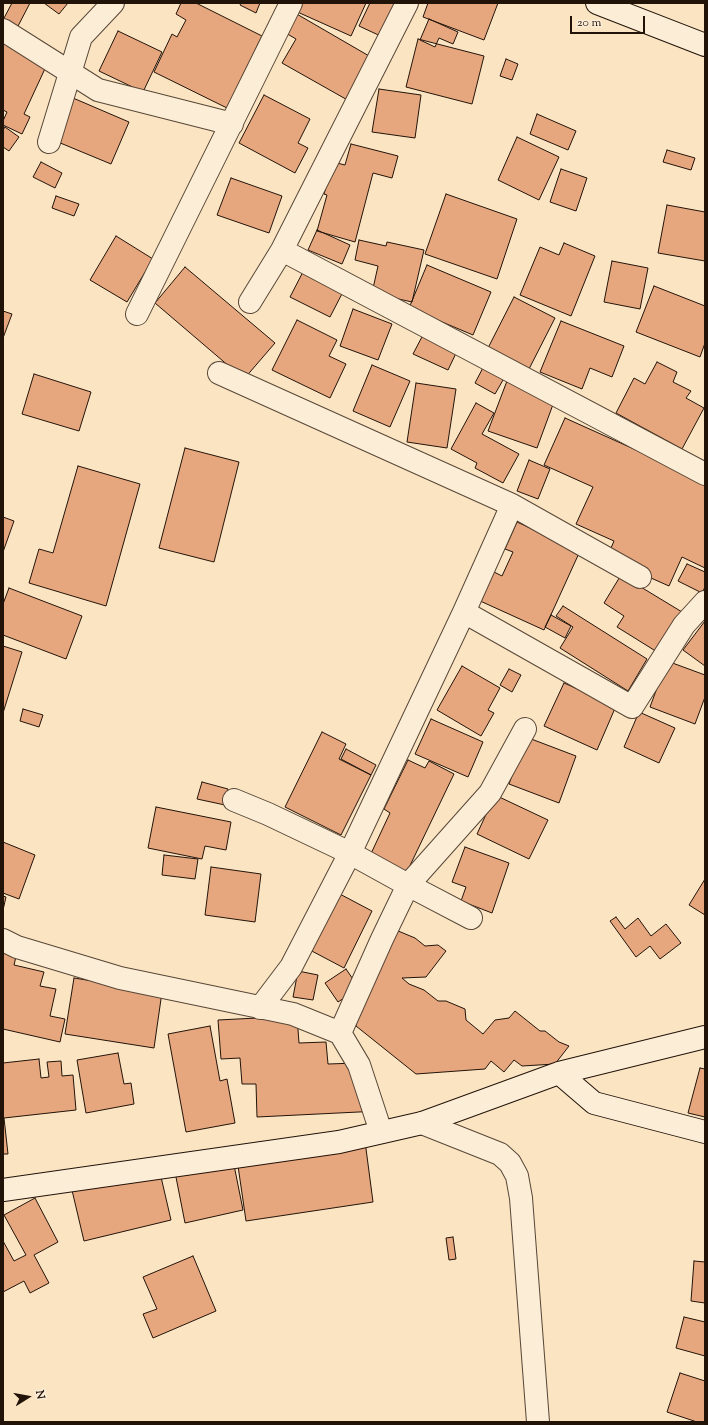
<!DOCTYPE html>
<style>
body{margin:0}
#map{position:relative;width:708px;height:1425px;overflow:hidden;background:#fae4c2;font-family:"Sorts Mill Goudy",serif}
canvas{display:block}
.frame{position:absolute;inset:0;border:4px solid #221309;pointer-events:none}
.north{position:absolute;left:8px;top:1377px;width:40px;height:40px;-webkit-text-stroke:3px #fcedd7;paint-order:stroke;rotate:79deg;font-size:11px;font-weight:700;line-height:16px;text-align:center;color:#221309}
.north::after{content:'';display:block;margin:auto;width:14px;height:18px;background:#221309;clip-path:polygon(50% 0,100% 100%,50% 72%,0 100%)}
.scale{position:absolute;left:570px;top:16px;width:75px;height:18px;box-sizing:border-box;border:2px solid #221309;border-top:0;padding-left:5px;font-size:12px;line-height:14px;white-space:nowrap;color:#221309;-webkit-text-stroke:3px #fcedd7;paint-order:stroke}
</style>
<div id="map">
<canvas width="708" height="1425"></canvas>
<div class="frame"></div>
<div class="north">N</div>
<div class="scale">20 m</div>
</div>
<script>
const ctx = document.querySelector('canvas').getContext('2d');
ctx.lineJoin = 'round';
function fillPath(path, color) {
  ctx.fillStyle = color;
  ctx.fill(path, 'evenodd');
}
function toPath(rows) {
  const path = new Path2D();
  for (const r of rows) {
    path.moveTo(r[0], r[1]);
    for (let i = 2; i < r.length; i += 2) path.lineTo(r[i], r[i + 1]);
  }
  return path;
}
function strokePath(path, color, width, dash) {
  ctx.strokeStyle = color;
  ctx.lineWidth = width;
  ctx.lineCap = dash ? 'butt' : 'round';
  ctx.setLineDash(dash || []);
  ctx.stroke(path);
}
const building = toPath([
 [12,3,30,3,17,28,3,20,12,3],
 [44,3,68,3,59,14,44,3],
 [181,3,196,3,262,36,227,108,154,72,172,34,177,37,186,20,176,14,181,3],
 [241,3,260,3,256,13,240,5,241,3],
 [296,3,366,3,351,36,293,10,296,3],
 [370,3,400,3,387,39,359,26,370,3],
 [428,3,498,3,484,40,423,17,428,3],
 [295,13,376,60,351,102,282,63,296,39,284,32,295,13],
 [429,19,458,32,453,44,439,38,435,47,420,40,429,19],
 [118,31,162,52,143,92,99,71,118,31],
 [3,39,49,60,24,114,30,117,22,134,3,125,3,121,7,112,3,110,3,39],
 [418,39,484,56,472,104,406,87,418,39],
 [506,59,518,64,512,80,500,76,506,59],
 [379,89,421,95,415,138,372,132,379,89],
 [59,92,129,122,111,164,41,135,59,92],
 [264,95,310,119,298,143,308,148,295,173,239,143,264,95],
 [537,114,576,131,568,150,530,134,537,114],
 [5,127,19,137,9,151,3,147,3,130,5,127],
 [517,137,559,157,539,200,498,180,517,137],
 [351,144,398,156,392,178,373,173,355,242,317,231,327,195,324,194,333,162,345,165,351,144],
 [667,150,695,158,691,170,663,162,667,150],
 [41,162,62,173,55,188,33,177,41,162],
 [561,169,587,178,576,211,550,202,561,169],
 [231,178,282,196,269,233,217,215,231,178],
 [446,194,517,219,497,279,425,254,446,194],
 [56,196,79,204,74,216,52,208,56,196],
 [667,205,705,212,705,261,658,253,667,205],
 [317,230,350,245,342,264,308,250,317,230],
 [116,236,153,259,127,302,90,280,116,236],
 [359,240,386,246,387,242,424,250,412,302,372,293,378,266,355,260,359,240],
 [564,243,595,256,571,316,520,295,540,247,559,255,564,243],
 [612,261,648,268,640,309,604,302,612,261],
 [427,265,491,292,473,335,409,308,427,265],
 [306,266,346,286,330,317,290,297,306,266],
 [185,267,275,343,244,379,155,303,185,267],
 [654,286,705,306,705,343,700,357,636,332,654,286],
 [514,297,555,318,529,369,488,348,514,297],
 [353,309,392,324,378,360,340,346,353,309],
 [3,311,12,314,3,338,3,311],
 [297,320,337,340,329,356,346,364,330,398,272,370,297,320],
 [561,321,624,346,612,377,590,368,582,389,540,372,561,321],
 [425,331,459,347,448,370,413,354,425,331],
 [486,362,507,373,495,394,475,383,486,362],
 [657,362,677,372,673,382,691,391,686,398,704,408,682,449,616,413,634,378,645,384,657,362],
 [372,365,410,381,390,427,353,411,372,365],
 [34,374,91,392,79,431,22,414,34,374],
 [507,381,555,399,537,448,488,431,507,381],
 [416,383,456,389,447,448,407,442,416,383],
 [476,403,494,413,482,434,519,454,503,483,475,468,477,463,451,449,476,403],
 [565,418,705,481,705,568,682,557,669,586,642,574,608,555,614,541,576,524,593,487,544,465,565,418],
 [185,448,239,462,214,562,159,548,185,448],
 [529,460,550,469,538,499,517,491,529,460],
 [78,466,140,484,106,606,29,583,39,549,53,553,78,466],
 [3,517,14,521,3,552,3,517],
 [517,522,580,551,544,630,478,600,492,571,502,576,513,552,505,549,517,522],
 [687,564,705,572,705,587,702,593,678,581,687,564],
 [621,575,687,615,662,655,617,627,624,616,604,603,621,575],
 [9,588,82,616,66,659,3,635,3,604,9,588],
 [563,606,647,659,628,691,560,648,573,627,556,616,563,606],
 [551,615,571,626,565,638,545,627,551,615],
 [705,621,705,666,683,650,705,621],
 [3,646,22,652,3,713,3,646],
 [667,661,705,675,705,697,695,724,650,707,667,661],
 [462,666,500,688,488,710,494,713,481,736,437,710,462,666],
 [509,669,521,675,512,692,500,685,509,669],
 [564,683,616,706,597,750,544,726,564,683],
 [23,709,43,715,39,727,20,721,23,709],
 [639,712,675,728,659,763,624,747,639,712],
 [431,719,483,742,468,777,415,754,431,719],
 [322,732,346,744,339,759,371,775,341,835,285,807,322,732],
 [526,737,576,756,559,803,509,784,526,737],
 [346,749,376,765,371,775,341,759,346,749],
 [408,760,425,768,429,761,454,774,404,878,368,860,390,813,384,809,408,760],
 [202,782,228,789,225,805,197,799,202,782],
 [495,795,548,820,529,859,477,834,495,795],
 [156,807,231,822,226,850,205,846,202,859,148,848,156,807],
 [3,842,35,855,19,899,3,893,3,842],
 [465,847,509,863,492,913,461,901,466,887,452,882,465,847],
 [164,855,198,859,195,879,162,875,164,855],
 [211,867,261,874,255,922,205,915,211,867],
 [705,879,705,915,689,905,705,879],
 [336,892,372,911,344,968,308,949,336,892],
 [3,896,6,897,3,910,3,896],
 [616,917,625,929,638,918,651,936,666,924,681,943,660,959,650,946,636,957,610,921,616,917],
 [391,928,415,938,425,946,438,945,446,951,426,977,402,978,409,984,424,990,438,1001,446,1001,465,1009,466,1020,483,1034,495,1020,509,1018,515,1011,540,1031,545,1031,559,1042,569,1046,555,1064,522,1066,514,1060,504,1072,491,1061,485,1069,416,1074,356,1026,356,1018,391,928],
 [3,941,19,944,14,965,44,972,40,986,56,989,50,1016,65,1019,60,1042,3,1029,3,941],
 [346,969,359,988,338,1002,325,983,346,969],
 [298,971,318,975,313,1000,293,997,298,971],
 [74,978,162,992,154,1048,65,1034,74,978],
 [297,1016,299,1043,326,1042,328,1064,357,1063,358,1087,378,1087,379,1111,257,1117,256,1084,242,1084,240,1058,221,1059,218,1020,297,1016],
 [210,1026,220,1081,227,1079,235,1123,186,1132,168,1034,210,1026],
 [118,1053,124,1084,131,1083,134,1104,86,1113,77,1060,118,1053],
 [39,1059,41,1078,49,1077,47,1062,61,1061,62,1076,73,1075,76,1110,4,1118,8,1154,3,1154,3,1063,39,1059],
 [700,1068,705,1069,705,1117,688,1113,700,1068],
 [365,1141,373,1202,246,1221,237,1159,365,1141],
 [232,1155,243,1210,185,1223,174,1167,232,1155],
 [158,1164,171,1220,84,1241,71,1186,158,1164],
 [35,1198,58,1242,34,1255,49,1283,30,1293,24,1281,3,1292,3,1241,14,1261,26,1255,4,1215,35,1198],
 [453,1237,456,1259,449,1260,446,1238,453,1237],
 [193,1256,216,1311,153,1338,143,1314,157,1309,143,1277,193,1256],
 [694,1261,705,1262,705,1303,691,1301,694,1261],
 [684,1317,705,1322,705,1356,676,1348,684,1317],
 [680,1373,705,1381,705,1422,697,1422,667,1412,680,1373]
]);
fillPath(building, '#e7a77e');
strokePath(building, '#221309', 1);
const street = toPath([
 [3,30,98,90,232,124],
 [49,142,81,37,113,3],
 [282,250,705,474],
 [250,302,282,250,407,3],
 [137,314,291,3],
 [219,373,512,505,640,577],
 [464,612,632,707,684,625,705,602],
 [234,800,268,814,350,853,408,885,471,918],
 [3,940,17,947,120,978,293,1014,340,1033,359,1065,381,1132],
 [260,1008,291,967,350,853,464,612,512,505],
 [340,1033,382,939,408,885,490,793,525,729],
 [422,1123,500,1154,510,1163,517,1176,521,1198,538,1422]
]);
const secondary = toPath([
 [597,3,705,45],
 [559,1073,594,1103,705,1132],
 [3,1190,339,1142,422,1123,559,1073,705,1037]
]);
strokePath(street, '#584737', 24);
strokePath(secondary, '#221309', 24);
strokePath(street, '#fcedd7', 22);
strokePath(secondary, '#fcedd7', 22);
</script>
